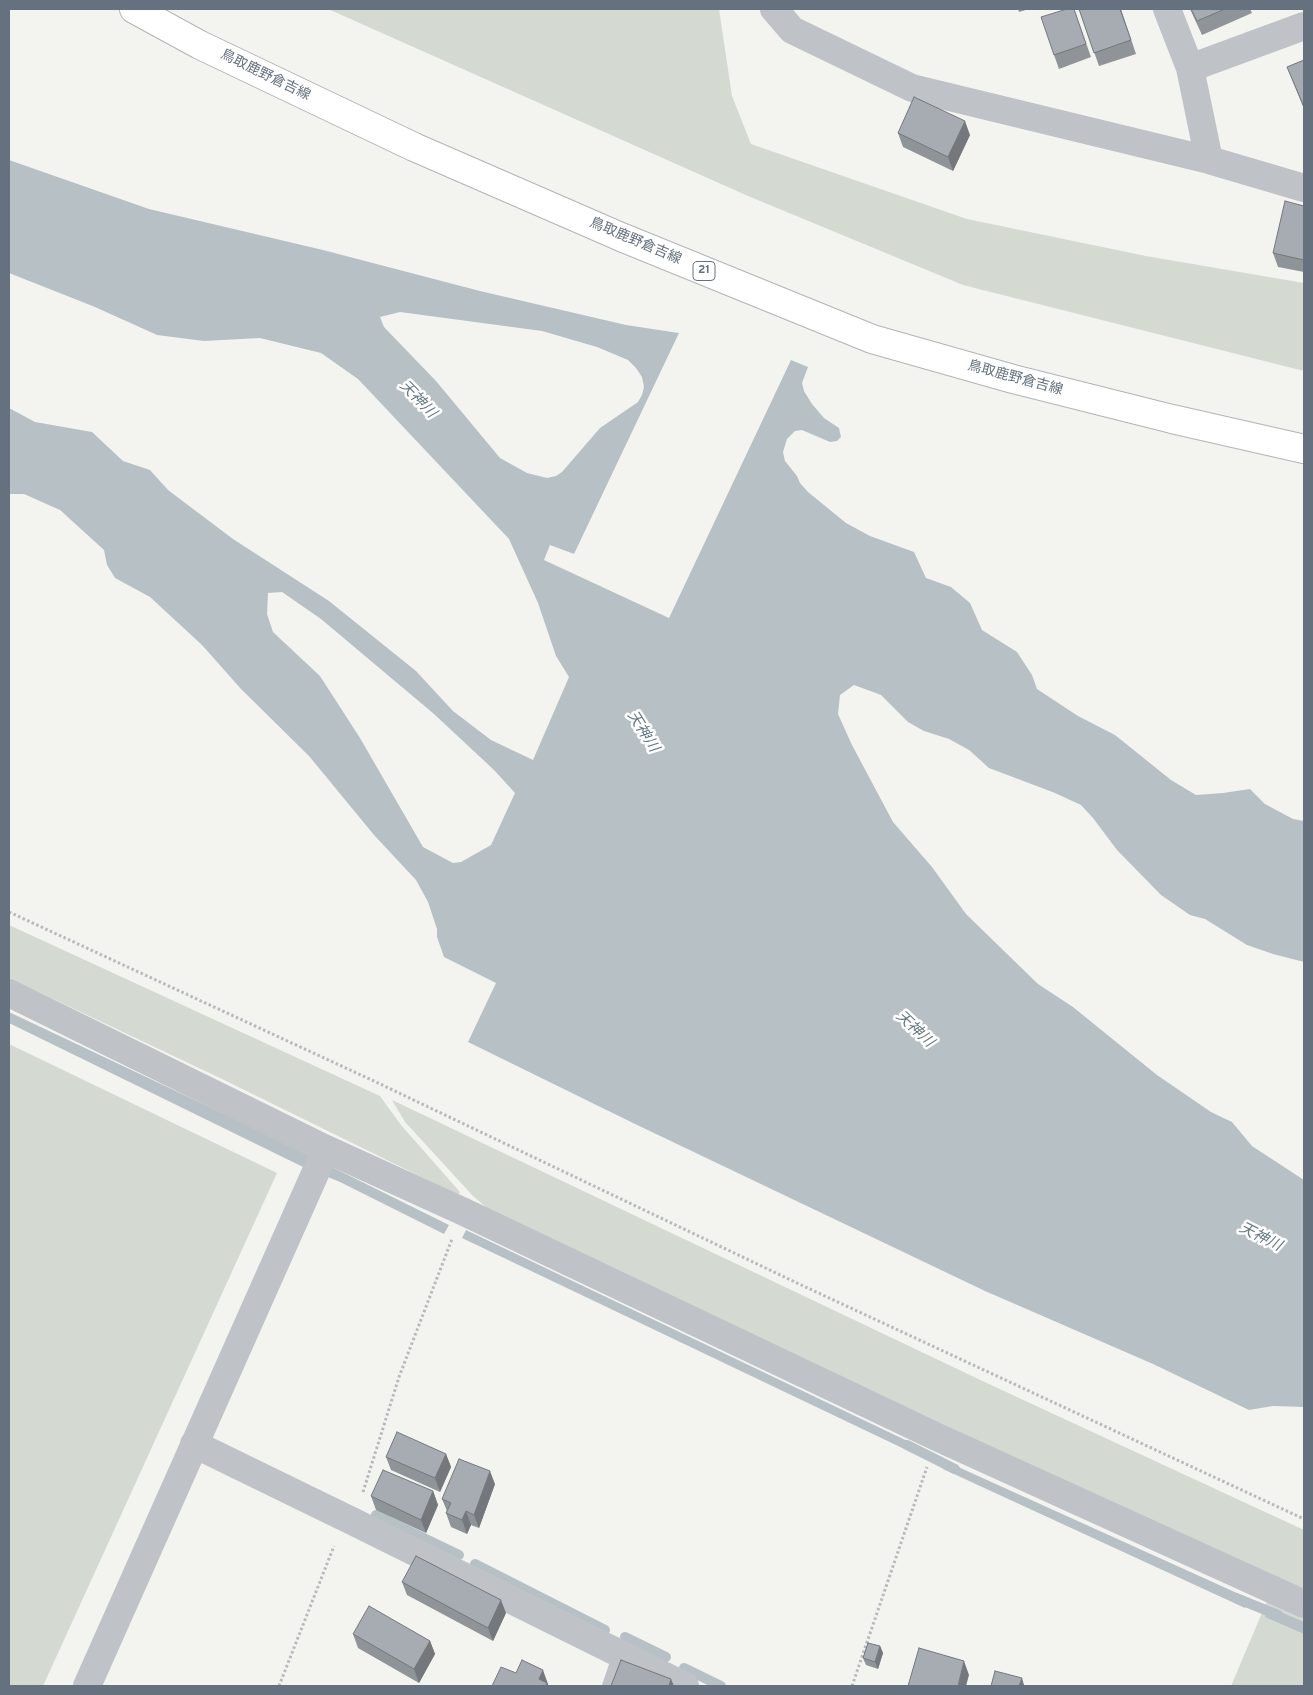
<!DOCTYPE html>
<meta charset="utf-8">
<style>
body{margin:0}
#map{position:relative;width:1313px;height:1695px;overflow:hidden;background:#f3f4f0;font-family:Overpass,sans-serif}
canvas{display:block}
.frame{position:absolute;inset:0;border:10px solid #65717f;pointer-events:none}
</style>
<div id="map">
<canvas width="1313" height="1695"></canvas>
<div class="frame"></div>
</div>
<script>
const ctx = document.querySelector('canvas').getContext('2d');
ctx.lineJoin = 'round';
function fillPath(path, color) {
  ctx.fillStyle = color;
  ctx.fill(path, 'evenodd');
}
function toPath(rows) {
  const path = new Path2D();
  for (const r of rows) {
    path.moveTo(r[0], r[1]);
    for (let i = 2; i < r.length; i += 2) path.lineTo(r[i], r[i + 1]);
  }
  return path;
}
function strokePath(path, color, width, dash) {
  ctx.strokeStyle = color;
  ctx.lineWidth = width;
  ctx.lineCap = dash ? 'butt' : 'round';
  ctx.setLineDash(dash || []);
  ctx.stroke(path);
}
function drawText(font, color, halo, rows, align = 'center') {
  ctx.font = font + ' Overpass,"Noto Sans JP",sans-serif';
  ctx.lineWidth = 5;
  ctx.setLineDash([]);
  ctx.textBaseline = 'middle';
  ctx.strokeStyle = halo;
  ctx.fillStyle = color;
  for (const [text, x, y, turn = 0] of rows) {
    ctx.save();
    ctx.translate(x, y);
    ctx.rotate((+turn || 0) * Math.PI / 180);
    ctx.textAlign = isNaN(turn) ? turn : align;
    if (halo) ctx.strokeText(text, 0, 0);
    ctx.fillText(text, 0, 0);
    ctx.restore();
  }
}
fillPath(toPath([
 [328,9,719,9,732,96,751,144,967,219,1146,256,1304,283,1304,371,963,285,748,196],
 [9,925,380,1096,401,1125,460,1192,458,1195,222,1079,9,978],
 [9,1044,277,1173,43,1686,9,1686],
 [392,1100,991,1385,1304,1530,1304,1592,969,1437,488,1209,472,1195,405,1122],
 [1267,1601,1304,1619,1304,1686,1231,1686]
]), '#d4dad2');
fillPath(toPath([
 [9,160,149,209,323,250,480,291,626,325,679,333,574,554,550,545,544,560,669,618,791,360,808,367,802,383,804,391,812,404,824,418,839,428,841,437,837,441,830,442,802,430,795,431,787,439,783,452,785,461,797,476,800,483,808,492,846,523,870,536,914,552,926,578,951,587,970,603,982,630,1017,652,1032,675,1037,689,1078,716,1115,735,1171,780,1196,795,1223,793,1250,789,1265,804,1293,819,1304,821,1304,962,1273,954,1247,945,1205,919,1190,915,1161,895,1117,850,1093,818,1081,805,1055,793,989,768,969,750,949,739,924,731,908,722,881,695,854,685,840,695,838,714,852,745,893,822,932,867,966,914,1038,984,1073,1007,1157,1075,1211,1112,1232,1122,1252,1146,1304,1180,1304,1407,1273,1406,1249,1410,1153,1364,985,1291,633,1123,468,1042,496,983,444,957,437,937,437,929,428,902,416,880,374,835,309,756,241,689,202,645,150,597,115,578,107,565,104,550,60,510,24,494,9,494,9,408,35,422,92,432,123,461,150,470,168,490,233,539,329,601,416,671,453,711,491,740,533,760,569,677,556,656,538,603,509,539,358,379,321,353,260,338,204,341,157,335,95,307,9,273],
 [400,312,542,331,597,347,628,360,636,368,642,377,644,387,642,395,638,402,600,428,562,472,556,476,547,478,527,473,500,458,436,381,384,327,380,317],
 [282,592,321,619,434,714,494,770,515,793,491,845,461,862,453,863,423,847,360,738,320,676,273,632,267,614,268,593],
 [9,1012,235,1119,449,1225,444,1234,340,1182,301,1166,9,1023],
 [466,1230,920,1447,919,1456,462,1238],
 [945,1461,1248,1598,1245,1608,943,1469],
 [1269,1607,1304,1622,1304,1634,1265,1617]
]), '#b7c1c5');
strokePath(toPath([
 [907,1445,955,1469],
 [376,1515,459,1555],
 [475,1564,605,1630],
 [1236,1598,1278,1615],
 [625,1637,666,1657],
 [684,1668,721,1686]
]), '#b7c1c5', 10);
const primary = toPath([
 [134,9,200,45,414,147,621,237,872,339,1013,379,1172,419,1304,449]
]);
strokePath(primary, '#b1b4b8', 30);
strokePath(toPath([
 [9,912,376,1082,797,1283,1304,1519],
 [363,1492,399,1377,452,1239],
 [279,1686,334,1546],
 [852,1686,927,1467]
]), '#b7b9bc', 3, [2.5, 2.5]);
strokePath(toPath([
 [610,1686,621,1654]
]), '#bfc2c6', 16);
strokePath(toPath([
 [774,9,792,30,912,88,1209,160,1304,188],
 [1167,9,1190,68,1209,160],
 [1190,68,1304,26],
 [9,993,326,1149,462,1211,937,1437,1304,1604],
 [194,1444,354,1522,685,1686],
 [87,1686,326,1149]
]), '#bfc2c6', 28);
strokePath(primary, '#fff', 28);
fillPath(toPath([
 [1018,9,1029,9,1019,12],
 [1074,9,1091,57,1059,69,1054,55],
 [1079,9,1121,9,1136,54,1099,66],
 [1190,9,1250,9,1252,13,1202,35],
 [1304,60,1304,109,1287,67],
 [898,133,970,135,953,171,903,147],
 [1304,206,1304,272,1278,267,1273,253],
 [446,1454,451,1467,440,1492,391,1470,386,1457],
 [495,1484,479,1528,471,1525,467,1534,451,1527,446,1513,447,1511,442,1499],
 [433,1491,438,1505,426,1533,376,1510,371,1496],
 [402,1582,506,1613,493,1641,407,1595],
 [353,1634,430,1641,435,1654,419,1683,358,1648],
 [880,1646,883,1653,878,1669,866,1665,863,1658]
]), '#8f9499');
fillPath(toPath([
 [965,121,970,135,953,171,948,157],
 [446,1454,451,1467,440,1492,435,1478],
 [490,1471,495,1484,479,1528,474,1515],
 [433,1491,438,1505,426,1533,421,1520],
 [466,1511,471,1525,467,1534,462,1520],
 [501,1600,506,1613,493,1641,488,1628],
 [430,1641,435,1654,419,1683,414,1669],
 [880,1646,883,1653,878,1669,875,1662],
 [964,1661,969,1675,966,1686,958,1686],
 [543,1670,548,1684,548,1686,542,1686,539,1679],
 [1022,1678,1024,1685,1024,1686,1019,1686],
 [671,1679,674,1686,669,1686]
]), '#74787d');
const building = toPath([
 [1067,9,1074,9,1086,44,1054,55,1041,17,1067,9],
 [1079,9,1120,9,1131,40,1094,53,1079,9],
 [1191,9,1225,9,1197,21,1191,9],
 [1304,60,1304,107,1287,67,1304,60],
 [914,97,965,121,948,157,898,133,914,97],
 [1285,201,1304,206,1304,260,1273,253,1285,201],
 [397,1432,446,1454,435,1478,386,1457,397,1432],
 [459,1459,490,1471,474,1515,466,1511,462,1520,446,1513,451,1503,442,1499,459,1459],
 [383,1470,433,1491,421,1520,371,1496,383,1470],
 [416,1556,501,1600,488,1628,402,1582,416,1556],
 [369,1606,430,1641,414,1669,353,1634,369,1606],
 [868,1643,880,1646,875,1662,863,1658,868,1643],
 [919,1648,964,1661,958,1686,908,1686,919,1648],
 [522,1660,543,1670,539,1679,547,1683,546,1686,492,1686,501,1667,516,1673,522,1660],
 [621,1660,671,1679,669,1686,611,1686,621,1660],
 [995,1671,1022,1678,1019,1686,991,1686,995,1671]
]);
fillPath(building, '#a6acb2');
strokePath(building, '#74787d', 1);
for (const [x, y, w] of [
 [704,271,22]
]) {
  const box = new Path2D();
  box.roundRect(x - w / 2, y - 9.5, w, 19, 4);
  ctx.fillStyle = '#fff';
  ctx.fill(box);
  strokePath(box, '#65717f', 1);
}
drawText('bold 12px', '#65717f', null, [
 ["21",704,271]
]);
drawText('14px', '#65717f', '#fff', [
 ["鳥取鹿野倉吉線",265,76,26],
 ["鳥取鹿野倉吉線",635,242,23],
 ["鳥取鹿野倉吉線",1015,379,15]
]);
drawText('italic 15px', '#667983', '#fff', [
 ["天神川",417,400,46],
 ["天神川",642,732,58],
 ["天神川",914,1030,43],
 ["天神川",1260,1238,27]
]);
</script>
